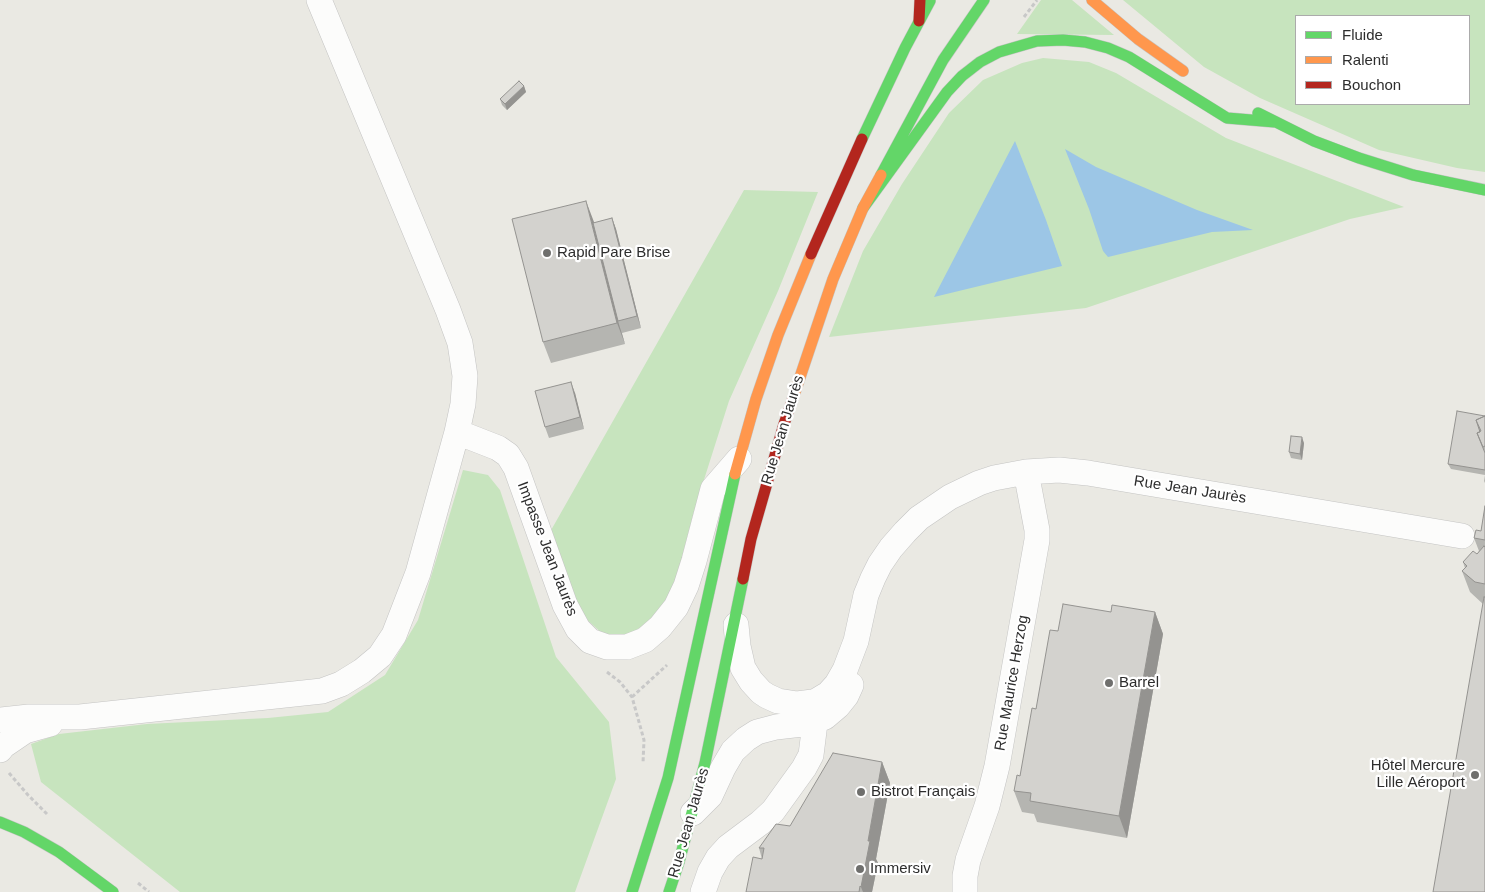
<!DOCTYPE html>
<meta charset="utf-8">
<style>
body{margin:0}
#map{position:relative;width:1485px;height:892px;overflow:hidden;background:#eae9e3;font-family:Helvetica,sans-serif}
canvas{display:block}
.legend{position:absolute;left:1295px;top:15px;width:175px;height:90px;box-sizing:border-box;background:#fff;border:1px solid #ababab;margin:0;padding:6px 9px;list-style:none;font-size:15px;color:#2d2d2d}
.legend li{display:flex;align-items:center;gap:10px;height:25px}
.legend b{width:25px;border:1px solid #ababab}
</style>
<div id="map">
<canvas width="1485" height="892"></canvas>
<ul class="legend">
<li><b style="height:6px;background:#63d668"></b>Fluide</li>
<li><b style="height:6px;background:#ff974d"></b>Ralenti</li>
<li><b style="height:6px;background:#b3261e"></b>Bouchon</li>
</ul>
</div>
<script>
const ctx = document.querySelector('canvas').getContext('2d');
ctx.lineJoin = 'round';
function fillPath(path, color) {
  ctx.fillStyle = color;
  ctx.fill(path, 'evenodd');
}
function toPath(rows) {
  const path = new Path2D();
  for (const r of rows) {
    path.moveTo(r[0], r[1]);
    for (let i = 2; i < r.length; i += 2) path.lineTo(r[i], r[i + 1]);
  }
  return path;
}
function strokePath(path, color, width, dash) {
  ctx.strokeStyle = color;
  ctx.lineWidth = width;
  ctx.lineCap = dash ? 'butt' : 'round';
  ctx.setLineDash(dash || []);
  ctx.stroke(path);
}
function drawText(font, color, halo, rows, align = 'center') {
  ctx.font = font + ' Helvetica,sans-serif';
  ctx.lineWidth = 4.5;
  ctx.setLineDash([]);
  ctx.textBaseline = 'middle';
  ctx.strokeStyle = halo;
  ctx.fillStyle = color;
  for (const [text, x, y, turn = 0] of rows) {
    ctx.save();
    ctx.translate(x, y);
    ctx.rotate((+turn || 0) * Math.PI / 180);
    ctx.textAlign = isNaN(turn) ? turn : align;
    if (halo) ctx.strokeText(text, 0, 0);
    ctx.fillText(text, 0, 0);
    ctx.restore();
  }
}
fillPath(toPath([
 [1041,0,1072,0,1114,35,1017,34],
 [1123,0,1485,0,1485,172,1457,168,1379,150,1260,98,1204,67],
 [1296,16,1469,16,1469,104,1296,104],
 [1043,58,1089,62,1116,73,1226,138,1404,207,1350,219,1086,308,829,337,863,251,902,184,949,113,983,80,1022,63],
 [744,190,818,192,778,291,729,401,695,508,672,595,657,617,630,634,605,636,585,618,573,597,550,532],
 [463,470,488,475,500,490,556,657,609,722,616,779,575,892,180,892,41,782,31,744,59,734,147,724,268,718,328,712,385,675,418,620]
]), '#c7e4be');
fillPath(toPath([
 [1015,141,1046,220,1062,266,934,297],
 [1065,149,1096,167,1197,210,1253,230,1212,232,1108,257,1103,251,1089,209]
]), '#9cc6e6');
const street = toPath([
 [457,432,498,448,508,455,516,468,565,605,578,629,590,641,607,647,627,647,645,640,660,627,676,607,686,586,694,561,713,489,739,459],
 [736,625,738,646,743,668,751,681,761,692,767,696,778,701,797,704,813,702,818,700,828,694,837,684,845,670,856,641,866,595,873,578,880,564,891,548,905,532,919,518,950,497,979,483,994,478,1026,472,1059,470,1088,473,1462,536],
 [0,720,29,717,80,717,322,691,341,684,362,671,380,656,394,635,418,573,457,432,463,404,465,376,460,343,448,310,319,0],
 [0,750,3,746,25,731,50,724],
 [693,813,710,796,723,768,733,751,746,739,757,732,776,727,811,723,825,717,838,706,846,696,851,685],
 [703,892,710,872,718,858,728,847,760,823,773,811,804,768,811,755,817,707],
 [965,892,965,876,968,860,987,806,997,766,1037,540,1037,530,1026,472]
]);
const fast = toPath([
 [1258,113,1314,141,1359,158,1413,175,1485,190],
 [862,139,905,48,930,1],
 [881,175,943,60,984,0],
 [863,208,947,92,962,76,980,62,999,52,1037,41,1063,40,1085,42,1108,48,1129,57,1227,118,1275,122],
 [0,822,24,832,59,852,113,892],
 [632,892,668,778,735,474],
 [669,892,679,862,705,763,743,579]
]);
const slow = toPath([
 [1092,0,1138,39,1183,71],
 [793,398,833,279,863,208,881,175],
 [735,474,756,399,778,335,811,254]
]);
const jam = toPath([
 [919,21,920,0],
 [811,254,862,139],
 [743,579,751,539,784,424,793,398]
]);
strokePath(street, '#c4c4c3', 26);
strokePath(fast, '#c4c4c3', 12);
strokePath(slow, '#c4c4c3', 12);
strokePath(jam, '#c4c4c3', 12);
strokePath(toPath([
 [1024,17,1037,0],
 [607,672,620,682,632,697,644,740,643,763],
 [632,697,667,665],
 [9,773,28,795,47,814],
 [138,883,149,892]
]), '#c8c8c8', 3, [4, 2.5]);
strokePath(street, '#fcfcfb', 25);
strokePath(fast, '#63d668', 11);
strokePath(slow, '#ff974d', 11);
strokePath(jam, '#b3261e', 11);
fillPath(toPath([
 [524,86,526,92,507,110,502,105,500,99],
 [612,218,616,229,641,328,622,333,625,344,551,363,543,342,594,223],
 [575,393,584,429,549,438,545,427],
 [1485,416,1485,483,1484,481,1485,475,1451,469,1448,464],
 [1304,443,1302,460,1291,458,1289,452],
 [1485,506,1485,892,1483,604,1470,592,1462,571,1465,568,1463,562,1477,554,1479,551,1474,538,1481,531],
 [1111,612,1155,612,1163,634,1127,838,1037,822,1034,814,1022,812,1014,791,1020,776,1036,709,1058,631],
 [882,762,890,783,876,859,878,863,872,892,746,892,762,859,759,848]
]), '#b5b5b1');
fillPath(toPath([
 [524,86,526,92,507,110,505,104],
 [586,201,594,222,619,321,618,321,625,344,617,323],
 [612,218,616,229,641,328,637,316],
 [571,382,575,393,584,429,580,417],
 [1302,437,1304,443,1302,460,1300,454],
 [1155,612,1163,634,1127,838,1119,816],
 [882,762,890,783,876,859,878,863,872,892,863,892,861,887,868,841]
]), '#949390');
const building = toPath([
 [519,81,524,86,505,104,500,99,519,81],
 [586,201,617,323,543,342,512,219,586,201],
 [612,218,637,316,618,321,593,223,612,218],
 [571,382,580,417,545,427,535,391,571,382],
 [1457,411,1485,416,1476,420,1480,432,1477,433,1485,453,1485,470,1448,464,1457,411],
 [1485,416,1485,446,1483,447,1477,433,1481,431,1476,420,1485,416],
 [1291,436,1302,437,1300,454,1289,452,1291,436],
 [1485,506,1485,540,1474,538,1476,530,1481,531,1485,506],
 [1484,546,1485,547,1485,584,1475,582,1462,571,1467,566,1463,562,1473,551,1477,554,1484,546],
 [1484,597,1485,597,1485,892,1433,892,1484,597],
 [1063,604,1111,612,1112,605,1155,612,1119,816,1030,801,1031,793,1014,791,1017,775,1020,776,1032,708,1036,709,1050,630,1058,631,1063,604],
 [833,753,882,762,868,841,870,841,861,887,860,886,859,892,746,892,753,857,762,859,764,848,759,848,776,824,790,826,833,753]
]);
fillPath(building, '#d3d2ce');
strokePath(building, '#949390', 1);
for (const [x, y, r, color] of [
 [547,253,5,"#6f6f6d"],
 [1109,683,5,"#6f6f6d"],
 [1475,775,5,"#6f6f6d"],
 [861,792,5,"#6f6f6d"],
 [860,869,5,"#6f6f6d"]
]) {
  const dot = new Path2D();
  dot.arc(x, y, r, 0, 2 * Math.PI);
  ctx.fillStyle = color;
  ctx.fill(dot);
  strokePath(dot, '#fff', 2);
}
drawText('15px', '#2d2d2d', '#fff', [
 ["Rapid Pare Brise",557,253],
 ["Barrel",1119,683],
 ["Hôtel Mercure",1465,766,"right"],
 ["Lille Aéroport",1465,783,"right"],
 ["Bistrot Français",871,792],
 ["Immersiv",870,869]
], 'left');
drawText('15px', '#2d2d2d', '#fff', [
 ["Rue Jean Jaurès",783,430,-73],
 ["Rue Jean Jaurès",1190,490,9],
 ["Impasse Jean Jaurès",547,549,69],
 ["Rue Maurice Herzog",1012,683,-80],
 ["Rue Jean Jaurès",689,823,-74]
]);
</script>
